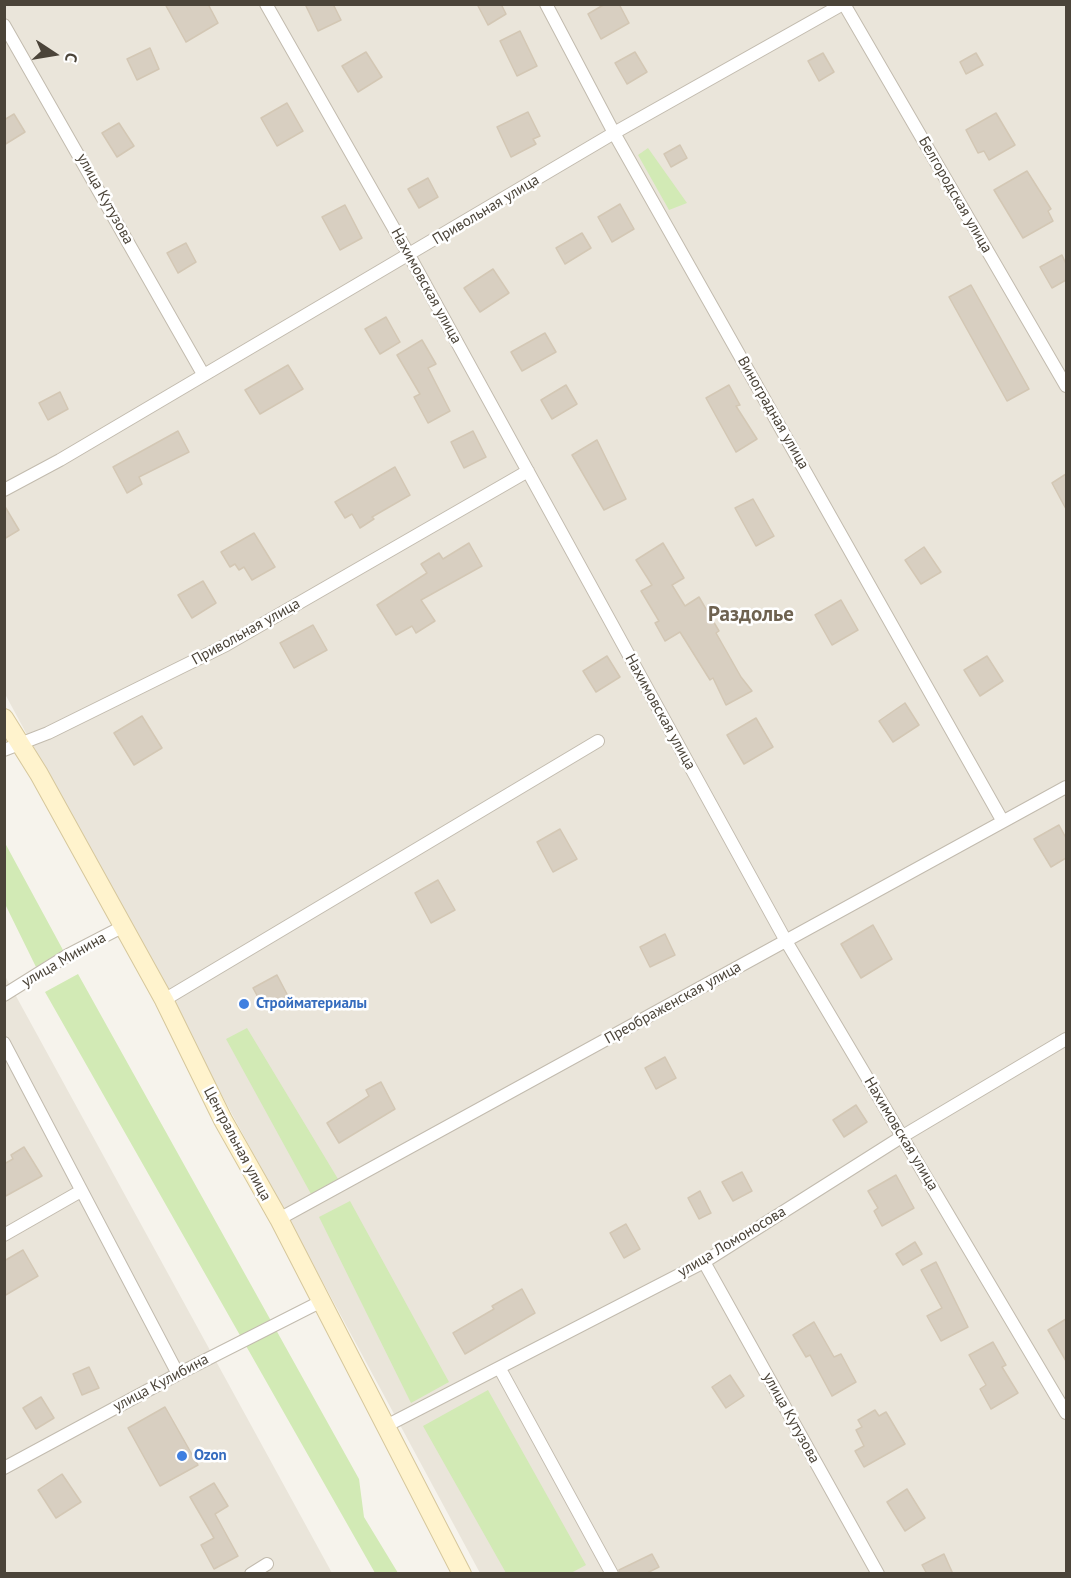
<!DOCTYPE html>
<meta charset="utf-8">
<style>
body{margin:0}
#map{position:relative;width:1071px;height:1578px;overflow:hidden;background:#f6f3ec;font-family:"PT Sans",sans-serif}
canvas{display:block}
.frame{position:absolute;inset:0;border:6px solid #4b4439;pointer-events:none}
.north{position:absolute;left:24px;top:24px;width:60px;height:60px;-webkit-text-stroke:4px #fff;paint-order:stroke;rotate:102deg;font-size:16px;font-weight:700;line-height:24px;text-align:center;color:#4b4439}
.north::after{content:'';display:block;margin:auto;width:21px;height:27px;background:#4b4439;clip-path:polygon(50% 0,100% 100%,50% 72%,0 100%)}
</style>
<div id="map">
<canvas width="1071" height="1578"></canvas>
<div class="frame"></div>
<div class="north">С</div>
</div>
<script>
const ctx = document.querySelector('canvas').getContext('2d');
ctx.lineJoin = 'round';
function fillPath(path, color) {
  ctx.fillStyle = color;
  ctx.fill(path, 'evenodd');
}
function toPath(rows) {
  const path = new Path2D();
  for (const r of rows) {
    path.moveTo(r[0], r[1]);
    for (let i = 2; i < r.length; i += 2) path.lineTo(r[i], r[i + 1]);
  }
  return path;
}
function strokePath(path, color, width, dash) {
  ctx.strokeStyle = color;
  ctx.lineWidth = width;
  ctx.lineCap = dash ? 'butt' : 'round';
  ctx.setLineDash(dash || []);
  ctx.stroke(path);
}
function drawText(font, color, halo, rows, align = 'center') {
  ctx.font = font + ' "PT Sans",sans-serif';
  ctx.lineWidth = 5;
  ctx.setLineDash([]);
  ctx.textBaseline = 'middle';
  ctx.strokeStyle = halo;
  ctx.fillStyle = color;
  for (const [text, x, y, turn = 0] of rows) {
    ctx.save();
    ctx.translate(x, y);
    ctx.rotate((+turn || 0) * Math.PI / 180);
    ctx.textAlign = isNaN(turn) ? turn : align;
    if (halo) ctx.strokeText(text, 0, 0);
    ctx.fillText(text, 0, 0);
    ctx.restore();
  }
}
fillPath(toPath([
 [4,5,1066,5,1066,1573,480,1573,5,694],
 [5,976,332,1573,5,1573]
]), '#eae5da');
fillPath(toPath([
 [648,148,687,203,669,210,638,155],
 [5,843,63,950,36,967,5,904],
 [78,974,359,1479,364,1517,398,1573,375,1573,45,992],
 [247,1028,338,1179,311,1194,226,1039],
 [350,1201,449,1382,411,1403,319,1217],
 [488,1390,586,1565,571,1573,506,1573,423,1426]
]), '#d2eab5');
const building = toPath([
 [165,4,208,4,218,23,186,42,165,4],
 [305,4,333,4,341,20,318,31,305,4],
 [477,4,501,4,506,14,488,25,477,4],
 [605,4,619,4,629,23,601,39,588,14,605,4],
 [520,31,537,66,517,76,500,41,520,31],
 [150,48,159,69,137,80,127,59,150,48],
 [366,52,382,77,358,92,342,66,366,52],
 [635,52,647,72,627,84,615,63,635,52],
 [823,53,834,72,819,81,808,61,823,53],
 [976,53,983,65,966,74,960,62,976,53],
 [287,103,303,131,277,146,261,118,287,103],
 [528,112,540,136,533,139,536,144,511,157,497,127,528,112],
 [996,113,1015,145,989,160,984,151,978,153,966,130,996,113],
 [14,114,25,132,4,145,4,120,14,114],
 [119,123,134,146,117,157,102,133,119,123],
 [680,145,687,158,671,167,664,154,680,145],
 [1027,171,1051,209,1048,211,1053,221,1023,238,994,190,1027,171],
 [428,178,438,197,419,208,408,189,428,178],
 [620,204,634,229,612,242,598,217,620,204],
 [345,205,362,238,340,250,322,217,345,205],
 [582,233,591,248,565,264,556,248,582,233],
 [186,243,196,262,178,273,167,253,186,243],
 [1062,255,1066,264,1066,280,1052,288,1040,267,1062,255],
 [493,269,509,293,480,312,464,288,493,269],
 [971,285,1029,389,1007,401,949,297,971,285],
 [386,317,400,342,380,354,365,329,386,317],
 [545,333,556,352,522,371,511,352,545,333],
 [422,340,436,364,428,368,450,411,428,423,414,397,420,394,397,355,422,340],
 [288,365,303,389,260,414,245,390,288,365],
 [566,385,577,404,552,419,541,400,566,385],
 [729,385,740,405,736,406,757,439,736,452,706,398,729,385],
 [60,392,68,409,48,420,39,403,60,392],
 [178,431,189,452,139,477,142,484,127,493,113,467,178,431],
 [473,431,486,457,464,468,451,442,473,431],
 [597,440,626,499,604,510,572,455,597,440],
 [395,467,410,495,372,517,374,519,360,528,352,514,345,518,335,502,395,467],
 [1066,474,1066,509,1052,483,1066,474],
 [753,499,774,536,756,546,735,508,753,499],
 [4,505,19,530,4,539,4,505],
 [254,533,275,567,252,580,244,567,239,570,235,564,230,567,221,552,254,533],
 [469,543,482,566,421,600,435,621,416,633,412,626,396,635,377,605,427,573,421,564,439,553,443,559,469,543],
 [663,543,684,578,672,585,685,606,699,597,719,631,716,633,741,677,752,691,726,705,713,678,710,680,680,632,665,641,655,623,659,621,641,591,652,585,636,560,663,543],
 [924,547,941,572,921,584,905,560,924,547],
 [203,581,216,603,192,618,178,595,203,581],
 [841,600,858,630,832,645,815,615,841,600],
 [313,625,327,650,294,668,280,643,313,625],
 [607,656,620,677,596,692,583,671,607,656],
 [987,656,1003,681,980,696,964,670,987,656],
 [905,703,919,725,893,742,879,721,905,703],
 [142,716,162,748,134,765,114,733,142,716],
 [756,718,773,747,744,764,727,735,756,718],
 [1059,825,1066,838,1066,858,1051,867,1034,839,1059,825],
 [560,829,577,859,553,872,537,842,560,829],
 [438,880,455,910,431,923,415,893,438,880],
 [873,925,892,959,861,978,841,944,873,925],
 [665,934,675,955,650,967,640,947,665,934],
 [277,975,289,998,265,1010,253,988,277,975],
 [665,1057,676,1078,656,1089,645,1068,665,1057],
 [381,1082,395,1109,339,1143,327,1123,369,1096,366,1090,381,1082],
 [856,1105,867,1122,844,1137,833,1120,856,1105],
 [24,1147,42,1176,4,1197,4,1164,13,1159,11,1155,24,1147],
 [742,1172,752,1191,733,1201,722,1182,742,1172],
 [896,1175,914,1208,882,1226,874,1211,878,1208,868,1191,896,1175],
 [700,1191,711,1213,699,1219,688,1198,700,1191],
 [626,1224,640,1249,624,1258,610,1233,626,1224],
 [915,1242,922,1254,903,1265,896,1254,915,1242],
 [23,1250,38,1276,4,1296,4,1261,23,1250],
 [936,1262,968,1327,941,1341,927,1316,942,1308,921,1270,936,1262],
 [522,1289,535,1313,465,1354,453,1333,494,1309,492,1306,522,1289],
 [1066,1319,1066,1361,1048,1330,1066,1319],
 [814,1322,834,1357,841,1354,856,1382,832,1396,810,1355,806,1357,793,1335,814,1322],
 [993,1342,1006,1365,1002,1367,1018,1393,991,1409,980,1389,986,1385,969,1355,993,1342],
 [89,1367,99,1388,82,1395,73,1374,89,1367],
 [730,1375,744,1396,726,1408,712,1387,730,1375],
 [41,1397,54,1418,36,1429,23,1408,41,1397],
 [165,1407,198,1465,160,1486,128,1428,165,1407],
 [875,1410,879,1416,886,1412,905,1444,864,1467,855,1451,864,1446,856,1430,862,1427,858,1420,875,1410],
 [62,1474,81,1502,56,1518,38,1490,62,1474],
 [214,1483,228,1506,215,1514,238,1556,214,1569,201,1545,214,1538,190,1497,214,1483],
 [907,1489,925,1518,905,1531,887,1502,907,1489],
 [652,1554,659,1567,645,1574,620,1574,619,1570,652,1554],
 [944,1554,953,1574,927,1574,922,1565,944,1554]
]);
fillPath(building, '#d8cfc1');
strokePath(building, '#d3c7b4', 1.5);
const street = toPath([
 [266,4,409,255,786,941,1066,1413],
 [546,4,614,133,1002,820],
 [844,4,1066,386],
 [4,25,203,374],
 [4,490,60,460,614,133,843,4],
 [4,750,48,733,226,645,528,471],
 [4,995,68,955,124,926],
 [164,1000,598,741],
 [4,1043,178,1374],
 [279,1219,1066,787],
 [4,1235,81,1191],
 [704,1262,878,1574],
 [500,1369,612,1574],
 [386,1426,704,1262,903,1136,1066,1039],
 [4,1468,178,1374,320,1302],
 [251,1574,267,1564]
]);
const secondary = toPath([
 [4,718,39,774,164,1000,223,1120,279,1219,462,1574]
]);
strokePath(street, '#c2bbae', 14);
strokePath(secondary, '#d6c79b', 20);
strokePath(street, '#fff', 12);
strokePath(secondary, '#fff3cd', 18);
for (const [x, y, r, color] of [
 [244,1004,6,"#3f7fe0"],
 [182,1456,6,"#3f7fe0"]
]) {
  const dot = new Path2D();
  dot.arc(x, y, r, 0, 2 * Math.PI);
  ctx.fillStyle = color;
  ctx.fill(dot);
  strokePath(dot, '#fff', 2);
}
drawText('15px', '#4b4439', '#fff', [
 ["Белгородская улица",955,195,60],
 ["улица Кутузова",105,199,61],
 ["Привольная улица",486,210,-31],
 ["Нахимовская улица",426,286,61],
 ["Виноградная улица",773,413,60],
 ["Привольная улица",246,632,-29],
 ["Нахимовская улица",660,712,61],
 ["улица Минина",64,960,-30],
 ["Преображенская улица",673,1003,-29],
 ["Нахимовская улица",901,1134,59],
 ["Центральная улица",237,1144,62],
 ["улица Ломоносова",732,1242,-31],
 ["улица Кулибина",161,1383,-28],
 ["улица Кутузова",791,1418,61]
]);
drawText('bold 15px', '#366cbe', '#fff', [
 ["Стройматериалы",256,1004],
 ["Ozon",194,1456]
], 'left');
drawText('bold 21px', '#6e6250', '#fff', [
 ["Раздолье",751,615]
]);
</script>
